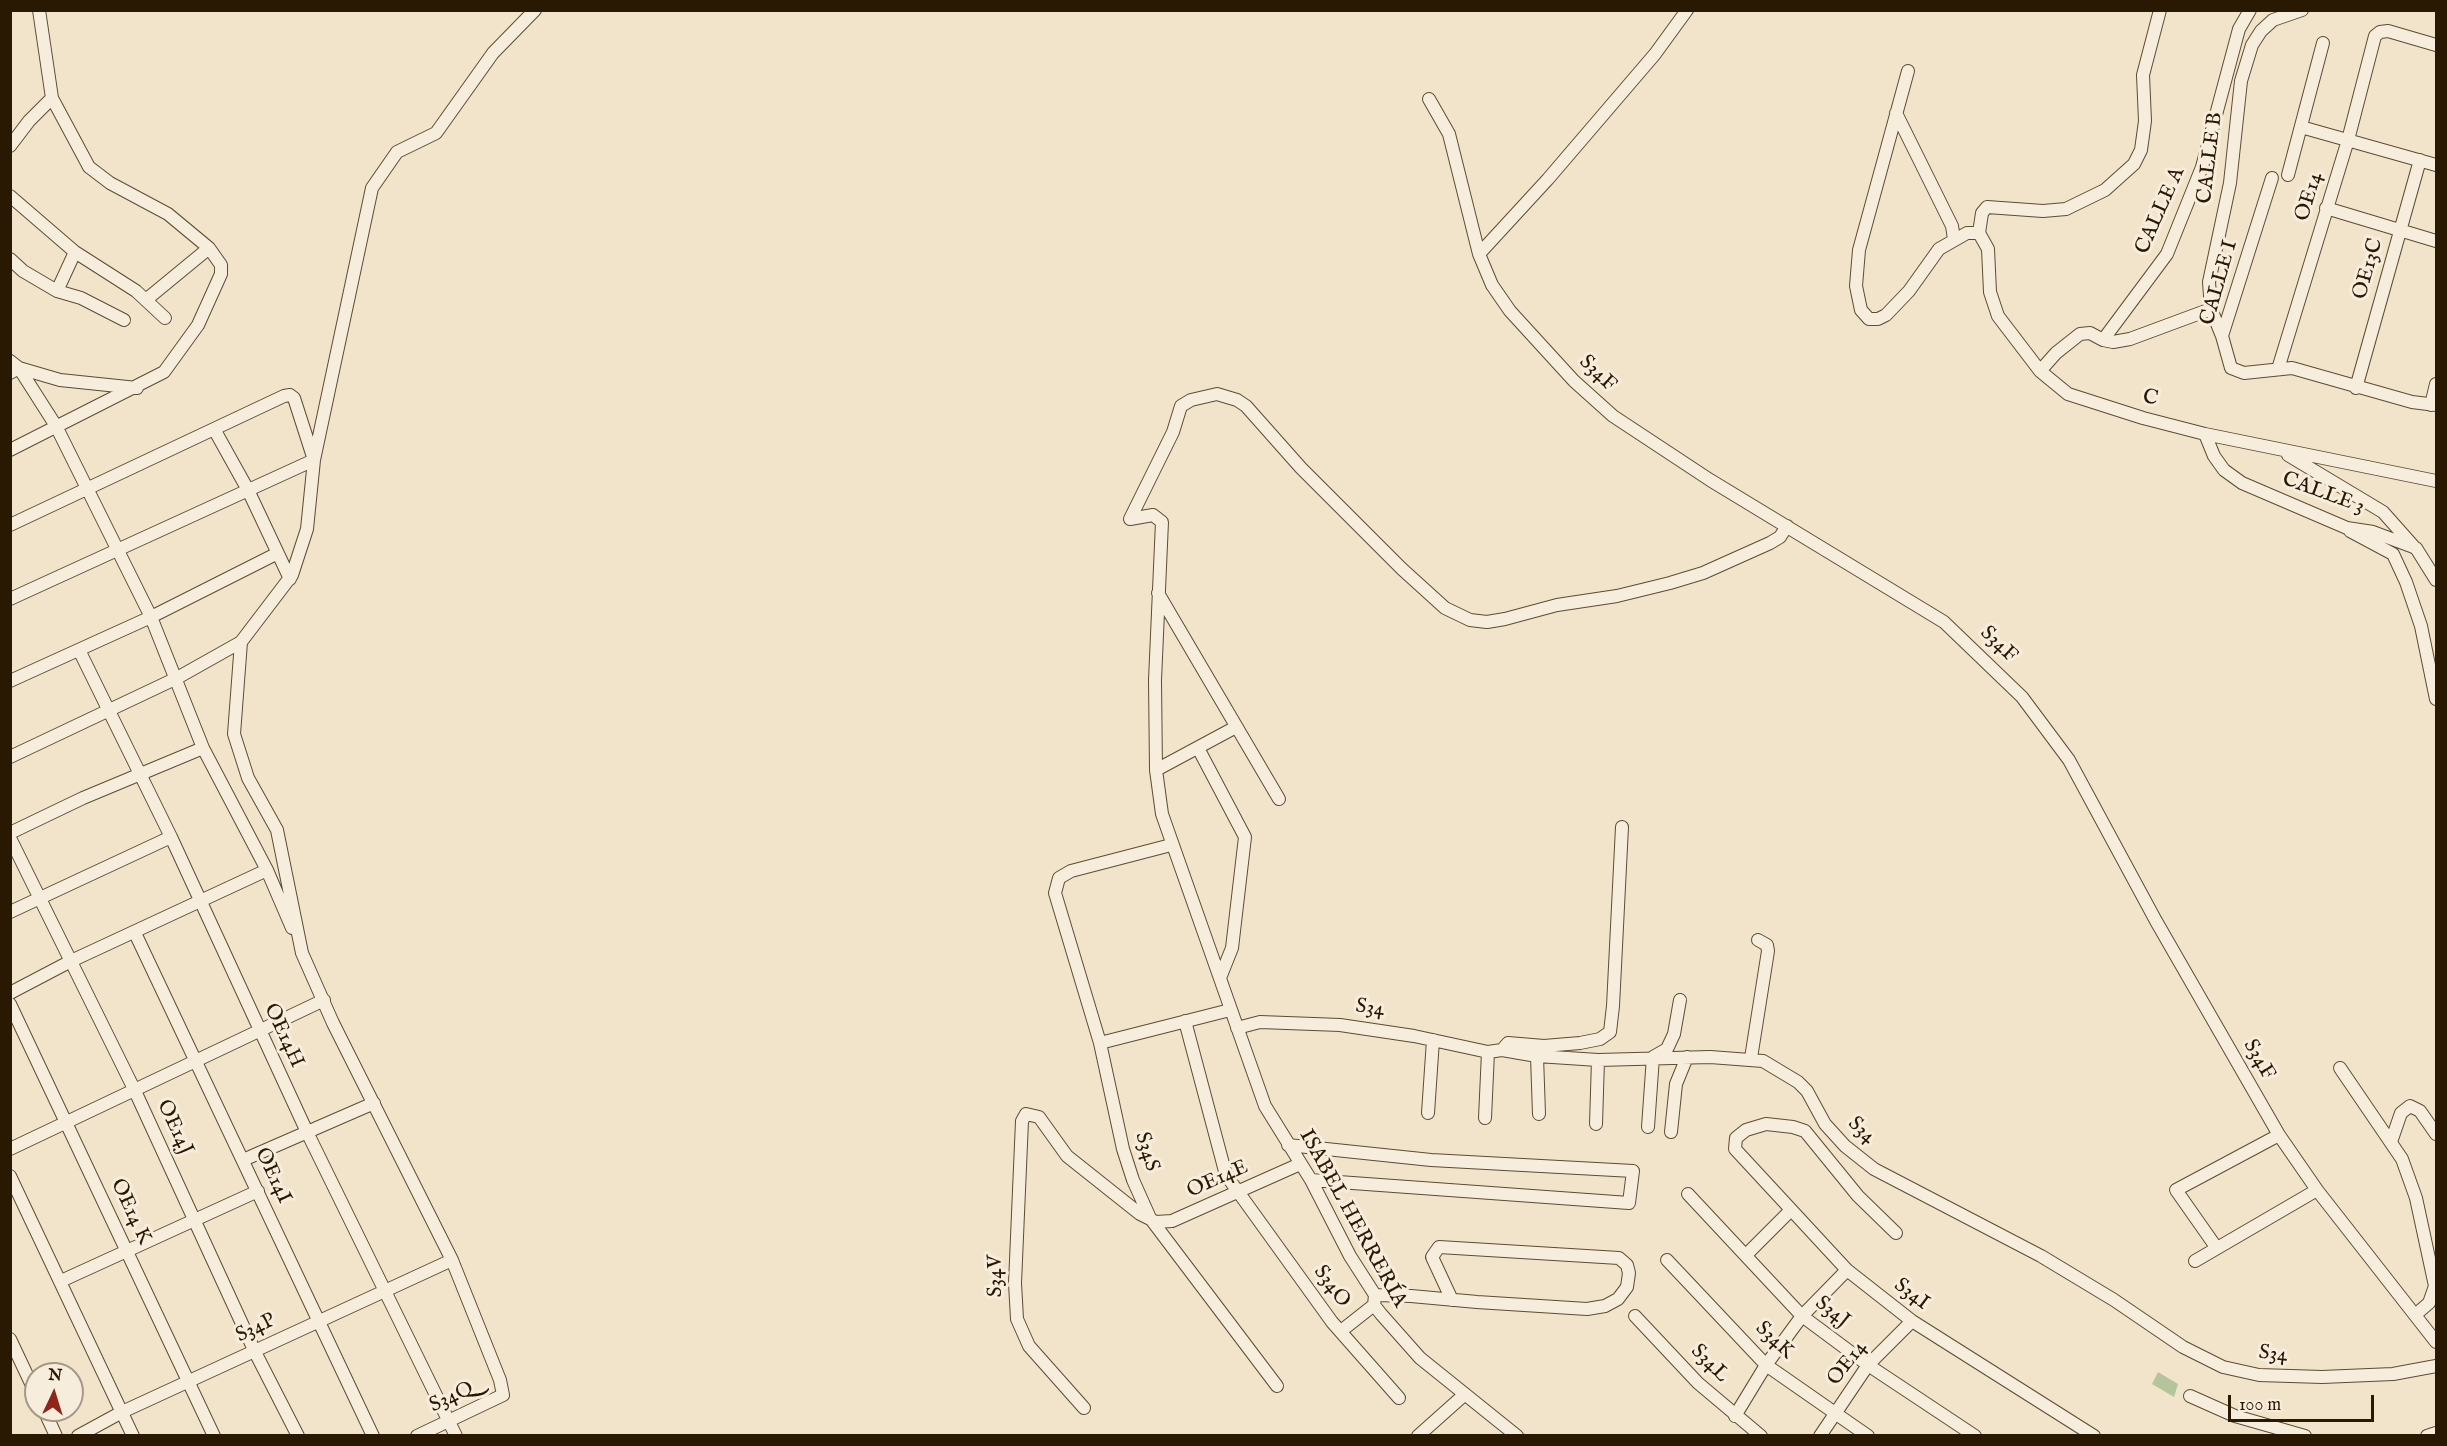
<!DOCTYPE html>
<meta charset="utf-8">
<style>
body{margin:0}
#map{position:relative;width:2447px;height:1446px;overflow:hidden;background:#f2e4ca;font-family:"IM FELL English",serif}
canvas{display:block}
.frame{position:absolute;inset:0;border:12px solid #291902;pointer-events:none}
.north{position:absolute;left:24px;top:1362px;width:60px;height:60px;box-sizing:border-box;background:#f7eddd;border:2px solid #a59885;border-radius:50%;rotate:4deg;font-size:16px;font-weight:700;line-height:24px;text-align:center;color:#291902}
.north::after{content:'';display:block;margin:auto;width:21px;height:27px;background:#8f2418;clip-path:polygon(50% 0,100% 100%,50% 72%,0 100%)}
.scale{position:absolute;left:2228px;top:1395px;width:146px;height:27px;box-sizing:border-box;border:3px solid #291902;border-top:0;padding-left:8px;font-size:18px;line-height:21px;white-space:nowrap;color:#291902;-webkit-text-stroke:4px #f7eddd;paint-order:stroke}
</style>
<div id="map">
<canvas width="2447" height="1446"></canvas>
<div class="frame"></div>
<div class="north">N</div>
<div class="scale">100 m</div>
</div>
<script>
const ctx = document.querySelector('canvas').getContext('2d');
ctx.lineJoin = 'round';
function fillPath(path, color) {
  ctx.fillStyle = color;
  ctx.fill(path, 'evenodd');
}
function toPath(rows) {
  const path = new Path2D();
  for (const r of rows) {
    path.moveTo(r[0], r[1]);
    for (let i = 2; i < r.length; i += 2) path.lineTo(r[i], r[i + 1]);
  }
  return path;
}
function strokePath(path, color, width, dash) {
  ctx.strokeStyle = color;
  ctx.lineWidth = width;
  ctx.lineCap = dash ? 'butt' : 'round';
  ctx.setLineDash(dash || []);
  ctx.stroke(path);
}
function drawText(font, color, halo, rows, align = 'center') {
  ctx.font = font + ' "IM FELL English",serif';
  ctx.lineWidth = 6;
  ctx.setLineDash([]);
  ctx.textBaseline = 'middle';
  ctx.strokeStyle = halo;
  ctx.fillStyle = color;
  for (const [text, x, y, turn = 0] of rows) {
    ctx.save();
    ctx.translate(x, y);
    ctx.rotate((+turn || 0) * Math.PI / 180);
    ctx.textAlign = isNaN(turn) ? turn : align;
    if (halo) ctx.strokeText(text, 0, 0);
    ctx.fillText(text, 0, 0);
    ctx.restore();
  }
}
fillPath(toPath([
 [2158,1372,2178,1384,2174,1397,2152,1384]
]), '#b4c59b');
const street = toPath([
 [1908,71,1859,250,1856,286,1861,310,1869,319,1878,319,1886,315,1909,291,1939,249,1967,233,1979,233,1988,249,1990,292,1998,316,2040,371,2068,394,2143,418,2205,434,2436,481],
 [1429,99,1449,134,1479,254,1492,285,1510,311,1574,381,1613,416,1710,480,1944,622,2022,697,2069,760,2156,921,2279,1135,2317,1190,2436,1342],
 [1896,113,1952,226,1954,239],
 [2301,127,2436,165],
 [10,146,29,121,52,98],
 [2288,175,2323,43],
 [2272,178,2222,336,2231,368,2244,373,2292,368,2412,402,2436,405],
 [10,196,75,252,57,291],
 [2326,208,2436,241],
 [1979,233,1982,213,1987,207,2043,211,2066,209,2105,190,2134,164,2141,150,2145,121,2143,75,2160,10],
 [75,252,136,291,165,318],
 [1479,254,1548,179,1655,54,1687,10],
 [10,259,23,271,57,291,81,298,124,320],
 [147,299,209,248],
 [2211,309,2130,339,2113,342,2103,340,2167,254,2202,167,2239,29,2250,10],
 [2222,336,2211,309,2209,282,2230,183,2241,81,2252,45,2261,31,2273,20,2302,10],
 [10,361,19,368,56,426,151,617,203,748,267,870,292,928],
 [2278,369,2348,140,2375,36,2380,32,2388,31,2436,45],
 [2040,371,2056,353,2080,334,2090,333,2103,340],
 [10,373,19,368,60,380,137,388],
 [2356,388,2420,160],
 [2431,405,2436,384],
 [214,429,248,490,290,579],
 [2205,434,2214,456,2224,470,2242,483,2347,528,2373,532,2416,548,2436,580],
 [10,450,164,372,198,325,221,274,221,265,209,248,168,214,110,183,89,167,52,98,39,10],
 [2288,455,2383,512,2415,548],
 [10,525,284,396,290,395,294,398,314,460,307,529,292,575,241,642,234,734,248,778,277,830,302,953,333,1023,452,1260,500,1380,503,1395,417,1436],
 [2350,531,2393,554,2406,582,2421,626,2436,699],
 [1158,593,1279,799],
 [10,599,314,460,372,188,397,152,436,133,493,53,535,10],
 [79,650,171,837,307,1132,456,1436],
 [10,681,151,617,276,554],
 [1198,748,1245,837,1232,948,1220,978],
 [10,757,177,678,241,642],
 [1156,770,1236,727],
 [10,833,83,798,203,748],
 [10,838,135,1091,255,1352,298,1436],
 [1171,845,1071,871,1059,878,1055,893,1100,1043,1123,1149,1133,1180,1150,1218,1277,1386],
 [10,912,171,837],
 [135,933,373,1436],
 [10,993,71,961,267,870],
 [10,1004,214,1436],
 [1185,1021,1226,1175,1332,1322,1399,1398],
 [1237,1028,1260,1022,1340,1025,1414,1036,1488,1052,1502,1050,1537,1056,1598,1060,1710,1057,1763,1061,1798,1082,1807,1091,1825,1124,1845,1146,1874,1169,2041,1256,2114,1300,2183,1347,2223,1367,2259,1375,2322,1377,2393,1374,2436,1366],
 [1100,1043,1230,1010],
 [1502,1050,1508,1043,1544,1046,1580,1043,1600,1039,1610,1032,1613,1006,1622,827],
 [1537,1056,1539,1114],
 [1751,1058,1768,951,1767,945,1758,940],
 [2340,1068,2402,1159,2416,1198,2435,1286,2429,1303,2415,1315],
 [1428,1113,1433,1040],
 [1485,1118,1488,1052],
 [1596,1124,1598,1060],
 [1648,1127,1653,1057,1667,1049,1674,1034,1680,1000],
 [1671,1132,1676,1084,1687,1057],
 [2391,1142,2401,1113,2410,1106,2420,1111,2436,1134],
 [1288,1145,1431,1160,1633,1171,1629,1203,1311,1180],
 [10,1149,324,1000],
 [243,1160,374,1103],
 [10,1176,133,1436],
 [1688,1194,1802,1316,1868,1365,1975,1436],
 [1896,1233,1858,1196,1805,1131,1793,1127,1766,1124,1746,1130,1736,1138,1735,1149,1847,1270,1912,1321,2094,1436],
 [2216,1247,2176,1190,2279,1135],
 [1746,1255,1791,1210],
 [1667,1260,1766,1365,1868,1436],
 [2195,1261,2317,1190],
 [61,1281,258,1191],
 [1375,1295,1411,1296,1477,1302,1587,1309,1605,1306,1618,1299,1627,1287,1629,1273,1627,1265,1619,1258,1439,1247,1432,1257,1452,1300],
 [1635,1316,1698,1383,1761,1436],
 [1341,1331,1374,1305],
 [10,1339,36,1394],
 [2190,1396,2235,1416,2305,1436],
 [1084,1408,1029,1346,1017,1319,1015,1283,1022,1121,1026,1114,1039,1117,1067,1156,1140,1214,1156,1222,1172,1221,1300,1164],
 [44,1410,56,1436],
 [1735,1416,1766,1365,1802,1316,1847,1270],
 [78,1436,122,1412,452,1260],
 [1418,1436,1464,1395],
 [1517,1436,1420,1358,1381,1314,1374,1305,1375,1295,1350,1256,1311,1180,1265,1106,1162,814,1156,770,1155,680,1162,522,1153,515,1130,519,1173,432,1181,406,1191,400,1217,394,1237,400,1246,406,1301,468,1402,569,1445,608,1470,620,1487,622,1505,619,1557,605,1617,596,1670,583,1703,573,1770,543,1780,537,1787,526],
 [1820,1436,1868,1365,1912,1321],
 [2427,1436,2436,1433]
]);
strokePath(street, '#5b4c34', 14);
strokePath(street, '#f7eddd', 12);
drawText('21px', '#291902', '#f7eddd', [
 ["CALLE B",2211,158,-83],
 ["OE14",2310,197,-73],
 ["CALLE A",2161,211,-66],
 ["OE13C",2369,269,-74],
 ["CALLE I",2220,283,-74],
 ["S34F",1597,374,44],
 ["C",2150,399,16],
 ["CALLE 3",2323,494,20],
 ["S34F",1998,645,44],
 ["S34",1370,1009,8],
 ["OE14H",283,1036,65],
 ["S34F",2258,1060,60],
 ["OE14J",174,1128,65],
 ["S34",1861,1131,43],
 ["S34S",1146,1152,73],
 ["OE14I",272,1176,65],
 ["OE14E",1218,1180,-24],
 ["OE14 K",130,1212,65],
 ["ISABEL HERRERÍA",1352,1219,61],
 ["S34V",997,1276,-90],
 ["S34O",1331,1287,53],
 ["S34I",1911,1295,37],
 ["S34J",1832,1313,38],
 ["S34P",256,1329,-26],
 ["S34K",1774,1341,43],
 ["S34",2273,1355,6],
 ["S34L",1709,1364,45],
 ["OE14",1848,1364,-52],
 ["S34Q",452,1398,-25]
]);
</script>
